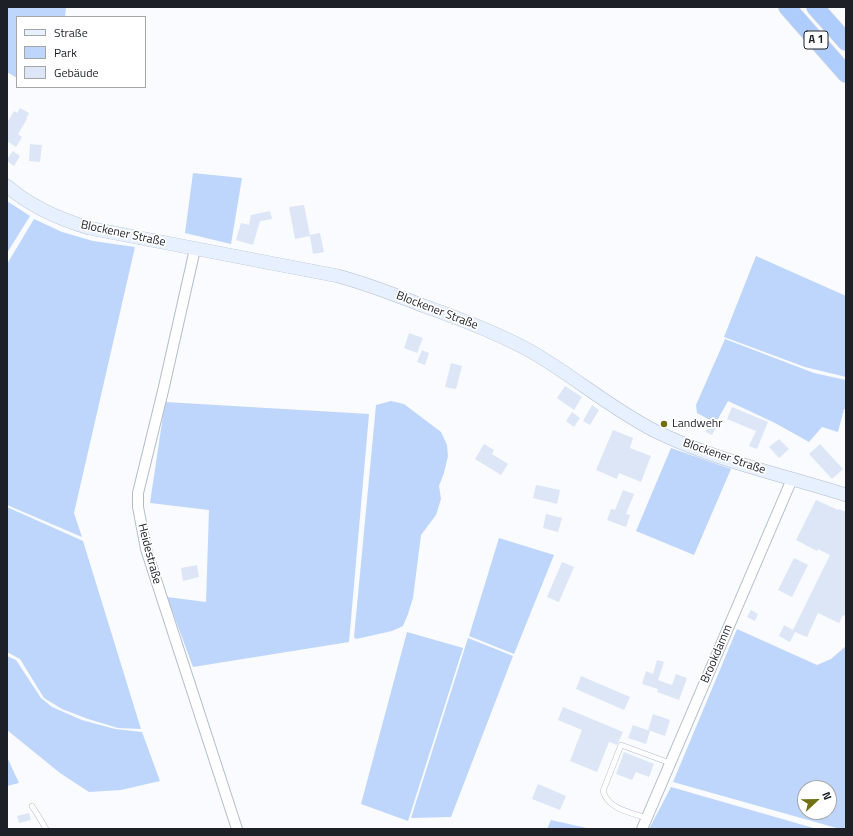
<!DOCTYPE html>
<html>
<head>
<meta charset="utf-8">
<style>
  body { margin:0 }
  #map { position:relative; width:853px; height:836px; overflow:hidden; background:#f9fbfe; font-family:"Titillium Web",sans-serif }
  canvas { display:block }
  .frame { position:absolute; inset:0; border:8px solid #1d2026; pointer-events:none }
  .legend { position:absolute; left:16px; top:16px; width:130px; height:72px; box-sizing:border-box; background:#fff; border:1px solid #a5a6a8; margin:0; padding:5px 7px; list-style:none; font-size:12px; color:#1d2026 }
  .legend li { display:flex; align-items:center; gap:8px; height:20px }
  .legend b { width:20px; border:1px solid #a5a6a8 }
  .north { position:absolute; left:797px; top:780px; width:40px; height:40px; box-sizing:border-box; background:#fff; border:1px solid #a5a6a8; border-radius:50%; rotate:68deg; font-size:11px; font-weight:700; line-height:16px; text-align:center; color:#1d2026 }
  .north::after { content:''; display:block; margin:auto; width:14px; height:18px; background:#707013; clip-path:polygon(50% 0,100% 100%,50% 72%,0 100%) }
</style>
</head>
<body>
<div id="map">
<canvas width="853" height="836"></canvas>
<div class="frame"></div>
<ul class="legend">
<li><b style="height:5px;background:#e7f0fe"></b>Straße</li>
<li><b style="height:11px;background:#bed6fc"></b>Park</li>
<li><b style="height:11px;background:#dde6f6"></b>Gebäude</li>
</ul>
<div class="north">N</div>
</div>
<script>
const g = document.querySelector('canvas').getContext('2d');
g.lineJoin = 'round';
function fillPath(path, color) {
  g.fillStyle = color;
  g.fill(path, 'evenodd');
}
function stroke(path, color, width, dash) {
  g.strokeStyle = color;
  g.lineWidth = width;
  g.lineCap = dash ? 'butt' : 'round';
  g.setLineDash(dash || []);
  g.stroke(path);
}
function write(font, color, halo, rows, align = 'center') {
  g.font = font + ' "Titillium Web",sans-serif';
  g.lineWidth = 3.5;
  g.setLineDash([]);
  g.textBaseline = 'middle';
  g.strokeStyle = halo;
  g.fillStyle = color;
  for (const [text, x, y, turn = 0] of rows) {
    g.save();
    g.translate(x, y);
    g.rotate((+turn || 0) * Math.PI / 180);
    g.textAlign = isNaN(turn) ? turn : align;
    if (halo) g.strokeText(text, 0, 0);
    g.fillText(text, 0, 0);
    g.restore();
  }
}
const green = new Path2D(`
  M7 7H66L65 17H17V78L7 72Z
  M193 173 242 178 231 244 185 233Z
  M7 201 30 216 7 253Z
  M34 219 62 232 93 241 135 247 74 513 82 537 7 505V264Z
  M756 256 846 296V377L805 367 724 337Z
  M725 339 814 373 846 380V409H844L838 432 822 427 809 442 775 423 728 401 718 419 710 420 697 413 696 405Z
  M391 401 404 404 441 432 447 445 448 456 444 473 439 486 441 499 436 515 421 535 413 598 408 614 403 626 392 631 356 639 354 637 376 405Z
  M165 402 369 414 349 642 193 667 167 597 206 602 209 510 150 503Z
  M671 448 731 469 694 555 636 531Z
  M7 507 83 541 141 729 118 728 88 719 62 709 44 698 20 659 7 652Z
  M499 538 554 555 514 654 469 636Z
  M737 629 817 665 831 659 846 646V829H840L673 782ZM805 788H829V812H805Z
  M407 632 463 648 408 821 361 804Z
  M468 638 513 656 451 817 411 818Z
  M7 656 16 660 41 698 52 707 82 720 115 729 142 732 160 781 121 790 89 792 60 773 7 730Z
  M7 757 19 783 7 786Z
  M671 787 817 829H649Z
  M551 820 591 829H547Z`);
const building = new Path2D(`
  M20 108 29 113 26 119H27L18 134 22 137 16 147 7 141V123L14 111 17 113Z
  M30 144 42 145 40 162 29 161Z
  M13 151 20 156 14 166 7 161V159Z
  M304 205 310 235 320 233 324 252 313 254 310 236 295 239 289 207Z
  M270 211 272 219 260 221 253 245 236 240 241 223 249 225 251 215Z
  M409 333 423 338 417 353 404 348Z
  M422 350 429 353 425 365 417 362Z
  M451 363 462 366 456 389 445 387Z
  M565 386 582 397 574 410 557 398Z
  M592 405 599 410 590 425 583 421Z
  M732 407 768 422 757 449 749 446 756 431 727 419Z
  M572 412 580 418 574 427 566 421Z
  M710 422 717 425 712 435 706 432Z
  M613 430 633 438 630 448 651 456 641 482 619 473 617 479 596 470Z
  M779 439 789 449 779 458 769 447Z
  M484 444 494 450 492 454 508 464 501 475 475 459Z
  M820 444 843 469 832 479 809 454Z
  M536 485 560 490 557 504 533 498Z
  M623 490 634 494 626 514 630 515 626 527 607 520 611 509 615 510Z
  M816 500 838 510 839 509 846 512V616L843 615 839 623 818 613 807 637 795 632 790 642 779 636 784 625 793 630 830 555 818 549 817 551 796 540Z
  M546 514 562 518 558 532 543 528Z
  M794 558 808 565 792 597 778 590Z
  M562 562 574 567 559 602 547 597Z
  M197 565 199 577 183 581 181 568Z
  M751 610 758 614 755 621 747 617Z
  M657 660 664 662 658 680 672 685 676 674 687 678 679 700 657 692 658 689 642 684 646 671 653 674Z
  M581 676 630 697 624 710 576 689Z
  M563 707 623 732 617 745 609 742 597 772 570 761 582 730 558 720Z
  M653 714 670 720 665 736 648 730Z
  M633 725 650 731 646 744 628 738Z
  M624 752 654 764 649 777 636 772 632 780 616 774Z
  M538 784 566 796 560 810 532 799Z
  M29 813 31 820 19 823 17 816Z`);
const lane = new Path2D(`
  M32 806 39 817 46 829
  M647 818C631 813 608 809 603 791L621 745 670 763`);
const street = new Path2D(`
  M195 249 163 391 138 493V507L146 549 237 829
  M642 829 792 479`);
const secondary = new Path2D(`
  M7 186C31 207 59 219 89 228L338 276C368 284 396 295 424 306 461 319 498 333 532 352 575 377 613 410 657 432 717 461 783 475 846 495`);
const highway = new Path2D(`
  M787 7 846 74
  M815 7 846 42`);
const markers = [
  [664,424,4,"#707013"]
];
const shields = [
  [816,40,24]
];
const shieldNames = [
  ["A 1",816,40]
];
const streetNames = [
  ["Blockener Straße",123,234,12],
  ["Blockener Straße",437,311,21],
  ["Blockener Straße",724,457,19],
  ["Heidestraße",149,554,75],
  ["Brookdamm",717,654,-67]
];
const poiNames = [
  ["Landwehr",672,424]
];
fillPath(green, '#bed6fc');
fillPath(building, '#dde6f6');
stroke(lane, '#b3bccb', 6);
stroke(street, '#b3bccb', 12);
stroke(secondary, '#b3bccb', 14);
stroke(highway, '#d6d7d8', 18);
stroke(lane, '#fff', 5);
stroke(street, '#fff', 10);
stroke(secondary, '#e7f0fe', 13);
stroke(highway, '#afcdfc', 17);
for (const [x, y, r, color] of markers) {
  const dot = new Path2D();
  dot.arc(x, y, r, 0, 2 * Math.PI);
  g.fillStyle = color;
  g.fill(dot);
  stroke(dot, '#fff', 1.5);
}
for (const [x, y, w] of shields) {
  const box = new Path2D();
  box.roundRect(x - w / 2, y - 9, w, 18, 3);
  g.fillStyle = '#fff';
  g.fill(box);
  stroke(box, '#1d2026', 1);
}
write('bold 11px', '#1d2026', null, shieldNames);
write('12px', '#1d2026', '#fff', streetNames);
write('12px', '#1d2026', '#fff', poiNames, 'left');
</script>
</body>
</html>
